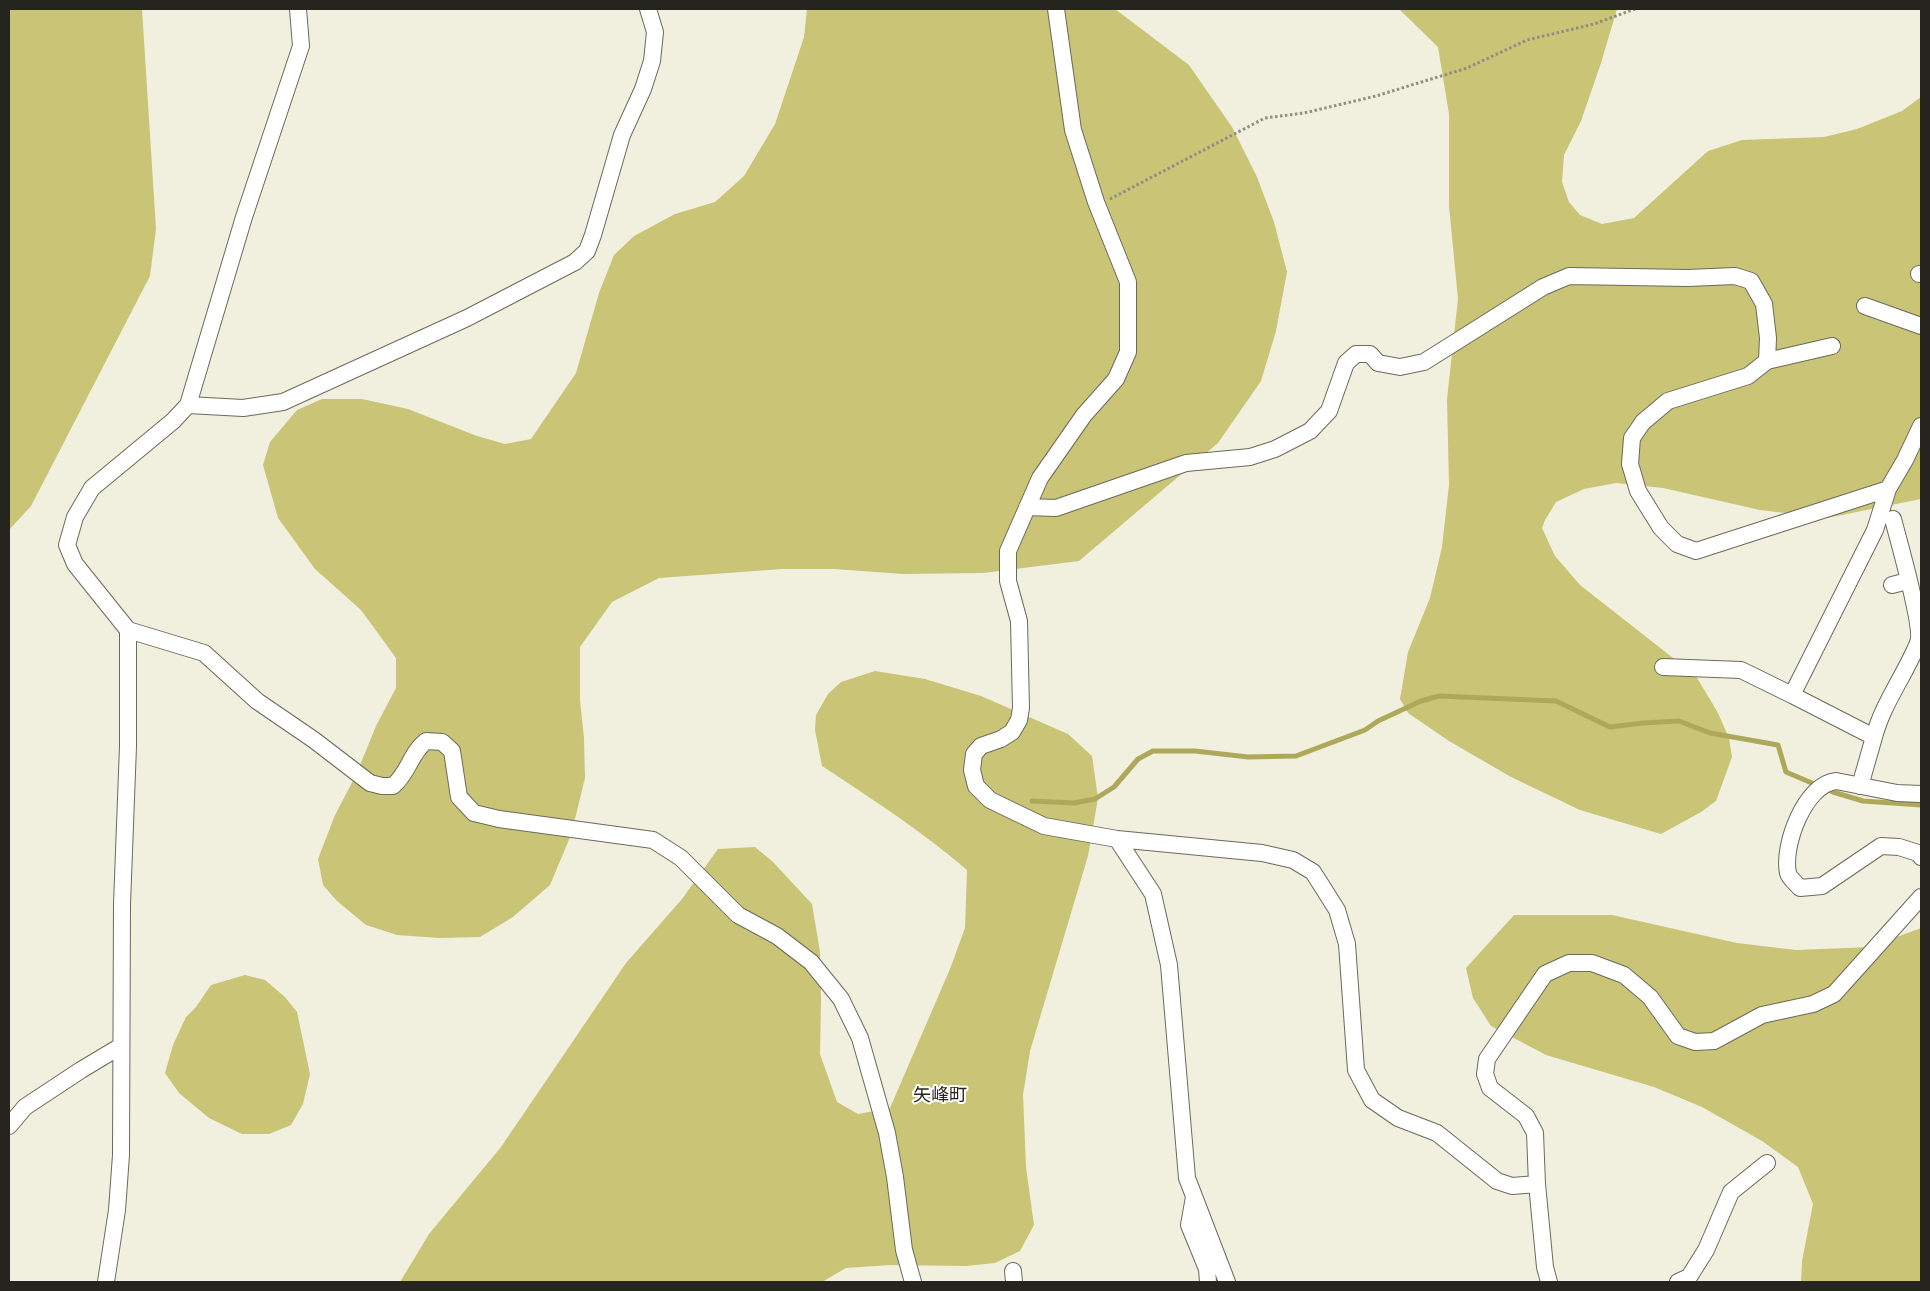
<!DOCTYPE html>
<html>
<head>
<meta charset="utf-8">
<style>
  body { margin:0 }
  #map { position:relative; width:1930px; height:1291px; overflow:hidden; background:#f1f0df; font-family:"Alegreya Sans",sans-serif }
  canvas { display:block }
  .frame { position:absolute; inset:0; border:10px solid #25241e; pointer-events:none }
</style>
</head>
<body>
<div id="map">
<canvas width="1930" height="1291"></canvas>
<div class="frame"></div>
</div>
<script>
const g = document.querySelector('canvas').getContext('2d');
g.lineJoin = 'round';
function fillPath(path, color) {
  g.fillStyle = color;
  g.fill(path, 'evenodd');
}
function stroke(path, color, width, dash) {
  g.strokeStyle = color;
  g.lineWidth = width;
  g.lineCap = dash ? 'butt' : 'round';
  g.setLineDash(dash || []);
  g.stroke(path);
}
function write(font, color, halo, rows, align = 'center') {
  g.font = font + ' "Alegreya Sans","Noto Sans JP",sans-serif';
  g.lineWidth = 4;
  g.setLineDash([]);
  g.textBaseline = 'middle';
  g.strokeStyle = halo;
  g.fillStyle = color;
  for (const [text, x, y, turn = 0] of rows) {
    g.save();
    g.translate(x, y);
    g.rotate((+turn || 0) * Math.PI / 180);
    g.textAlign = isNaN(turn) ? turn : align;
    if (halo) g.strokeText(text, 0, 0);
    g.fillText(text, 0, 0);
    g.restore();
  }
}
const forest = new Path2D(`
  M9 9H142L156 229 150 276 31 506 9 530Z
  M807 9H1115L1189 65 1232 127 1257 177 1274 222 1287 272 1276 331 1261 381 1218 443 1079 561 983 573 903 574 834 569H782L659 578 612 602 580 647V700L584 738 585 778 571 835 550 885 513 917 480 937 439 938 397 935 366 925 337 901 323 885 318 859 335 815 356 775 376 726 396 688V658L361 610 315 569 278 518 263 465 270 442 297 410 322 399H362L408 409 477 436 505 444 531 439 576 373 599 293 614 255 634 236 675 214 715 202 744 176 775 124 804 37Z
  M1399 9H1617L1601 63 1581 121 1564 155 1562 182 1569 202 1580 215 1602 224 1634 218 1708 151 1742 140 1824 137 1857 129 1902 111 1921 97V499L1827 518 1760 510 1663 488 1616 483 1584 489 1556 502 1545 520 1542 528 1555 556 1580 585 1696 676 1718 713 1729 738 1732 757 1716 801 1701 812 1661 834 1580 810 1511 777 1449 741 1408 713 1400 699 1408 652 1430 598 1442 547 1449 485 1447 399 1458 299 1449 206V114L1438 47Z
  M875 671 925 679 981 696 1068 734 1092 756 1098 798 1088 856 1030 1051 1023 1095 1026 1167 1034 1225 1020 1251 995 1263 966 1266 890 1265 846 1268 822 1282H400L429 1234 501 1147 626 963 682 899 718 849 755 847 773 862 812 904 820 952 821 999 820 1054 837 1102 858 1114 890 1108 950 969 965 928 967 870C922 831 872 799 822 766L815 730 816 715 828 694 841 682Z
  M1514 915H1612L1737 943 1796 950 1870 947 1921 928V1282H1801L1802 1261 1813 1204 1798 1167 1762 1141 1702 1107 1654 1087 1546 1055 1491 1026 1473 998 1466 968Z
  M245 975 265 980 285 997 297 1012 310 1074 303 1104 291 1125 269 1134H242L209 1118 179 1093 165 1073 173 1045 186 1017 196 1007 211 985Z`);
const stream = new Path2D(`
  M1032 801 1074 803 1095 799 1114 787 1138 759 1153 751H1195L1248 757 1296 756 1365 730 1378 721 1421 701 1439 696 1556 701 1610 727 1643 723 1679 721 1710 733 1778 745 1786 772 1833 792 1863 801 1921 805`);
const path = new Path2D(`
  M1110 199 1265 118 1304 113 1376 96 1467 68 1527 40 1594 24 1635 9`);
const street = new Path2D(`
  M298 9 301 46 244 217 188 405 173 421 92 488 75 517 67 545 75 564 128 630 204 653 257 701 314 740 370 783 382 786H393C410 771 409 755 426 741L442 742 452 751 459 797 474 813 499 819 653 840 681 858 738 915 777 936 811 962 841 999 860 1038 887 1133 895 1177 904 1250 913 1282
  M1056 9 1073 130 1096 202 1128 282V352L1116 379 1084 415 1040 478 1008 551V581L1019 621 1021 708 1019 720 1012 732 1001 739 981 746 974 754 972 770 976 786 990 800 1044 826 1117 839 1262 853 1293 860 1313 872 1337 910 1347 944 1356 1070 1372 1100 1398 1118 1437 1133 1497 1181 1512 1186 1537 1184
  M1919 274H1921
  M1865 306 1921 326
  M1767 361 1832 346
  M188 405 243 408 283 402 467 318 575 262 587 251 593 235 622 135 643 89 652 61 655 32 648 9
  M1027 507 1056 508 1186 463 1250 457 1275 449 1310 431 1329 411 1346 363 1356 354H1370L1378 363 1400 367 1424 362 1543 287 1569 276 1688 278 1735 276 1751 281 1764 304 1768 338 1767 361 1748 376 1668 401 1643 422 1632 438 1630 464 1638 491 1661 528 1677 544 1696 551 1888 489 1905 460 1921 426
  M1892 585 1908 581
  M1663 667 1741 670 1792 695 1875 530 1888 489
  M1792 695 1874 737 1860 786
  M1874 737C1883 703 1905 675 1918 643 1924 628 1898 539 1893 519
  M1921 794 1897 793 1836 781C1805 784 1782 846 1788 873 1789 878 1796 883 1800 888L1822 886 1881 846 1899 847 1918 853 1921 857
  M1117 839 1153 894 1169 965 1187 1178 1227 1282
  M9 1126 25 1107 81 1070 121 1046
  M1194 1197 1189 1225 1207 1269 1208 1282
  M1013 1271 1014 1282
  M106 1282 117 1210 121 1155 122 904 128 746V630
  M1549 1282 1545 1267 1537 1184 1535 1133 1526 1116 1490 1088 1485 1074 1487 1059 1545 974 1569 963H1592L1624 975 1650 997 1678 1036 1695 1042 1714 1041 1762 1015 1813 1004 1834 994 1921 897
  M1678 1282 1689 1277 1706 1250 1731 1192 1767 1163`);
const quarterNames = [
  ["矢峰町",940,1096]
];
fillPath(forest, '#c9c476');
stroke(stream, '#aea85b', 5);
stroke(street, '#6b6a5b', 18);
stroke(path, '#8f8e82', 3, [2.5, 2.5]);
stroke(street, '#fff', 16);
write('18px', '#25241e', '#fff', quarterNames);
</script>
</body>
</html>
